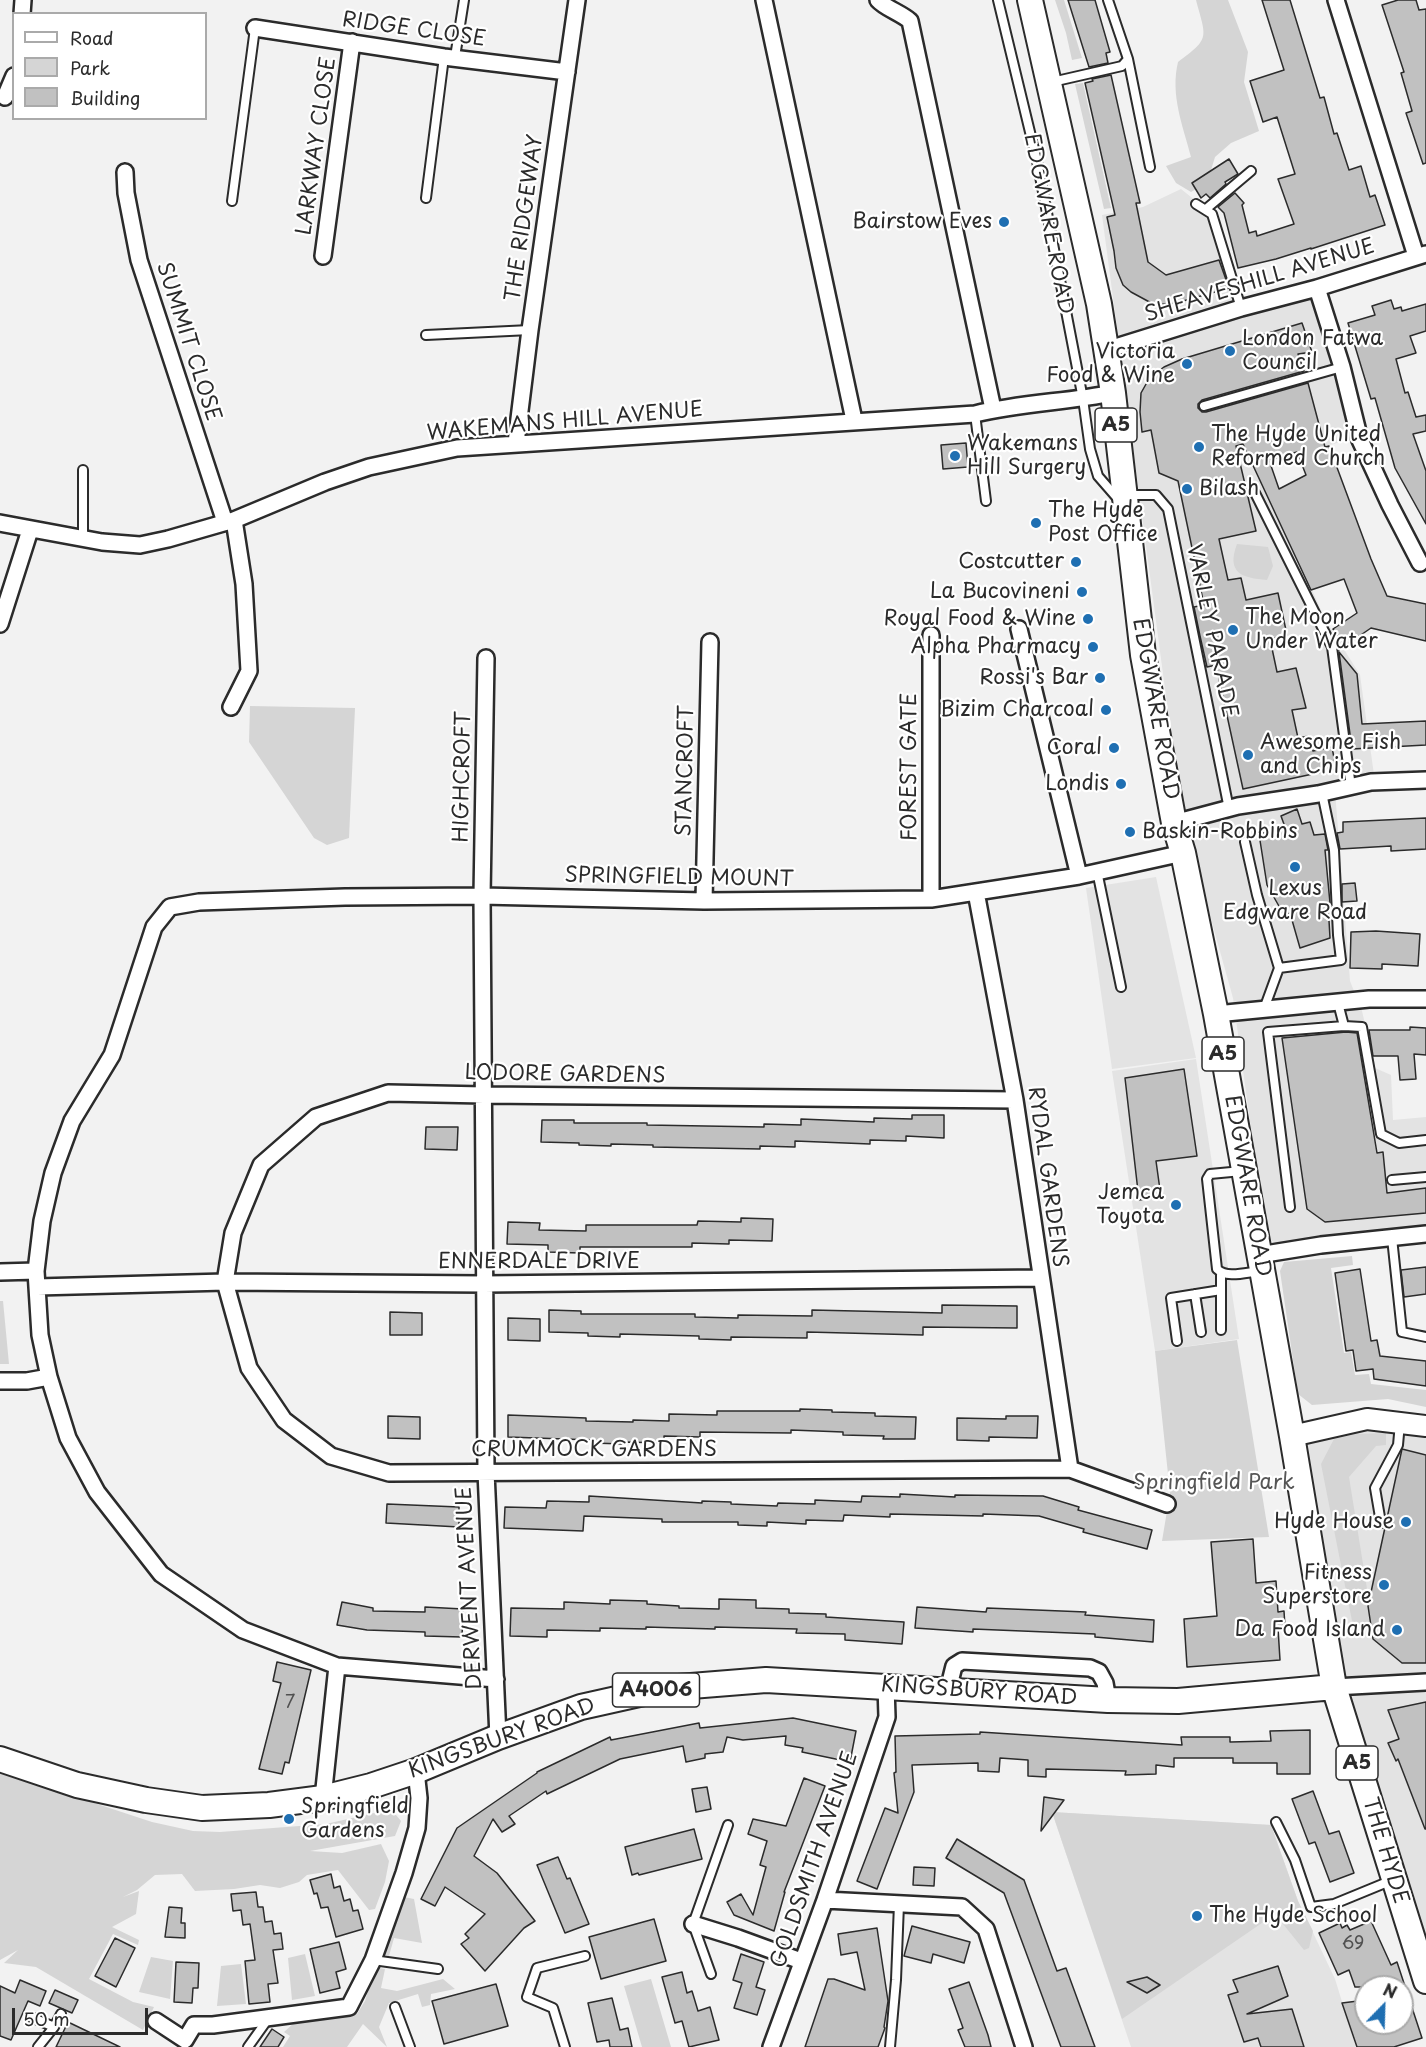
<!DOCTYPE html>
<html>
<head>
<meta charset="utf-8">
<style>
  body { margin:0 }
  #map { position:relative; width:1426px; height:2047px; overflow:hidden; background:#f2f2f2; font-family:"Playpen Sans",sans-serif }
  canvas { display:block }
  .legend { position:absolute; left:12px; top:12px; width:195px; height:108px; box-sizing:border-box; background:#fff; border:2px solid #aaa; margin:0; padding:8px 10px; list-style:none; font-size:18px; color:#2b2b2b }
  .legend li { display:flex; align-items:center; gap:12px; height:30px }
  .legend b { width:30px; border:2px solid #aaa }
  .north { position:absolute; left:1354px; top:1975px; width:60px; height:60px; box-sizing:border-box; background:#fff; border:2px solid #aaa; border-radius:50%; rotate:23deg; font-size:16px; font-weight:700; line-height:24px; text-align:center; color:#2b2b2b }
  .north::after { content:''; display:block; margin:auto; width:21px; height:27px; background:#1f6fb2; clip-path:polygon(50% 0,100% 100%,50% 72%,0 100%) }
  .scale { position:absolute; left:12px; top:2008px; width:136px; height:27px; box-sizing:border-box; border:3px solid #2b2b2b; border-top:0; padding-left:8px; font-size:18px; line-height:21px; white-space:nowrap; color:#2b2b2b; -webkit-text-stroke:4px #fff; paint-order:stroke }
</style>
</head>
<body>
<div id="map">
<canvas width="1426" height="2047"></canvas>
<ul class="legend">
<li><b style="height:8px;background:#fff"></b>Road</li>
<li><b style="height:16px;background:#d5d5d5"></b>Park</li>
<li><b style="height:16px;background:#c1c1c1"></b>Building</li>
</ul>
<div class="north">N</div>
<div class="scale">50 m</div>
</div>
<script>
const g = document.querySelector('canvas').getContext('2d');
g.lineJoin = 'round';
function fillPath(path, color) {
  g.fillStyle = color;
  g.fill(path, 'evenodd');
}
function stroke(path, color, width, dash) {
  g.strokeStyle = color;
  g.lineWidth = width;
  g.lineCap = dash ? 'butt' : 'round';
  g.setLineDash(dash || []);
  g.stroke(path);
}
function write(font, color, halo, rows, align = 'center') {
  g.font = font + ' "Playpen Sans",sans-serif';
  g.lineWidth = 4.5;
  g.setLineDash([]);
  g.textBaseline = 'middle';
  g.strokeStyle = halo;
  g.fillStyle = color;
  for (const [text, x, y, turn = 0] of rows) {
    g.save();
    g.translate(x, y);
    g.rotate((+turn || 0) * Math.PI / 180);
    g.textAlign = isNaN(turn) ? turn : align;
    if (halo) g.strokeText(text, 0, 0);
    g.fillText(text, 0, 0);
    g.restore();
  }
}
const built = new Path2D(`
  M1181 189 1211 213 1241 307 1317 287 1359 437 1256 465 1325 619 1360 675 1375 782 1335 791 1350 981 1362 1011 1375 1068 1391 1075 1393 1120 1426 1117V1225L1277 1244 1266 1237 1233 998 1192 851 1177 779 1102 215 1143 207Z
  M1156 877 1196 1058 1112 1069 1086 888Z
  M1196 1059 1239 1339 1155 1351 1112 1071Z
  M1366 1420 1426 1426V1948L1335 1704 1292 1436Z
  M1052 1812 1271 1825 1298 1901 1335 1979 1356 2047H1131Z`);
const green = new Path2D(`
  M1055 0H1064L1082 58 1072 60 1066 33Z
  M1196 0H1228L1248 52 1244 82 1259 131 1231 143 1215 157 1207 183 1191 192 1176 183 1166 166 1191 157C1183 126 1170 95 1178 62 1211 38 1206 38 1196 0Z
  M1083 83 1111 208 1104 209 1075 84Z
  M1237 544 1268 547 1273 566 1267 580C1242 578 1226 573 1237 544Z
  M250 706 355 708 349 838 327 845 314 838 249 742Z
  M1352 1256 1353 1265 1331 1268 1344 1353 1351 1352 1355 1375 1369 1374 1371 1384 1426 1390V1407L1388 1399 1312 1405 1298 1394 1280 1271 1284 1262Z
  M0 1301H3L9 1364H0Z
  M1237 1340 1269 1537 1162 1541 1170 1493 1155 1351Z
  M1386 1433V1445L1376 1446 1349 1477 1373 1626 1354 1631 1321 1464 1334 1439 1356 1434Z
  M0 1772 152 1822 193 1831 220 1832 326 1824 391 1809 401 1821 395 1836 310 1851 342 1853 381 1844 389 1861 385 1882 375 1909 369 1910 338 1870 307 1875 299 1882 280 1888 260 1885 234 1889 195 1891 182 1874 155 1875 137 1890 123 1897 139 1891 136 1914 112 1927 139 1940 138 1945 113 1934 89 1979 133 2002 154 2007 143 2030 36 1967 4 1963 18 1950 0 1960Z
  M1052 1812 1271 1825 1298 1901 1313 1931 1309 1948 1304 1950 1275 1914 1122 2019Z
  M404 1897 414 1899 422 1943 394 1938 389 1956 381 1954Z
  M305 1954 315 1996 292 2000 288 1958Z
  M151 1957 173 1961 170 1999 139 1992Z
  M241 1964 246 2004 217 2006 221 1966Z
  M375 1967 385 1969 381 1988 397 1991 443 1979 455 1989 431 1994 430 2005 422 2007 418 1994 389 2003 379 2027 387 2047 363 2024 347 2047H283L290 2036 284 2032 295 2022 357 2014 365 2001Z
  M651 1979 671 2047H642L624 1986Z`);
const building = new Path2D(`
  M1068 0H1095L1110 52 1106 53 1108 63 1089 67Z
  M1262 0H1290L1320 98 1324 97 1334 134 1337 133 1349 170 1361 166 1370 197 1375 195 1385 225 1311 249V248L1276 259 1238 268 1224 213 1218 207 1235 193 1244 203 1242 205 1249 233 1256 231 1257 236 1294 224 1278 179 1295 174 1277 117 1263 122 1250 81 1284 70Z
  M1398 0H1416L1419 10 1426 9V163L1423 164 1406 113 1412 111 1401 73 1404 72 1382 5Z
  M1111 75 1140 203H1136L1148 262 1166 275 1219 260 1229 288 1176 303 1155 305 1131 292 1123 285 1116 268 1114 251 1107 217 1115 215 1085 83 1093 81 1092 79Z
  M1229 159 1238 174 1225 182 1226 184 1210 198 1206 194 1201 198 1192 183Z
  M1391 300 1394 309 1401 307 1402 311 1426 304V331L1410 336 1416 353 1396 359 1405 393 1408 392 1416 417 1426 415V431L1413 434 1426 471V524L1395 468 1375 398 1371 399 1348 323 1375 315 1372 306Z
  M1302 323 1312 352 1298 354 1304 371 1202 400 1198 404V408L1202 412H1206L1308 383 1325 447 1329 446 1371 559 1387 596 1426 604V641L1371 628 1339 650 1338 636 1333 629 1357 613 1344 579 1311 590 1243 444 1236 446 1256 531 1219 539 1228 580 1241 578 1246 600 1278 593 1287 635 1270 639 1277 672 1296 668 1306 708 1292 710 1298 738 1309 736 1313 751 1332 747 1336 769 1243 789 1216 665 1207 667 1200 636 1194 607 1204 605 1178 481 1159 473 1151 430 1142 432 1140 412 1141 393 1150 377 1164 367 1182 359ZM1297 452 1306 475 1279 489 1269 460Z
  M966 443 968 467 943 469 941 445Z
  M1339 652 1357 674 1362 724 1426 721V745L1352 749Z
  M1297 809 1302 824 1310 822 1314 835 1325 834 1328 850H1325L1330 903H1328L1330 938 1300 948 1290 913 1284 915 1267 885 1259 834 1285 827 1281 816Z
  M1426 818V849L1391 851V846L1340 849 1337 833 1343 832V822Z
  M1355 883 1357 901 1342 902V884Z
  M1376 931 1420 934 1418 966 1382 964V969L1350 968 1351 932Z
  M1410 1027 1426 1028V1055L1414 1054 1416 1079 1400 1080 1398 1056H1373L1369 1030H1410Z
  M1346 1032 1357 1033 1377 1153 1383 1152 1387 1193 1426 1188V1213L1325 1222 1307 1209 1282 1038Z
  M1184 1069 1197 1156 1156 1161 1161 1197 1139 1200 1125 1078Z
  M912 1115H944V1138L906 1136V1141L870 1140V1144L795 1141V1147L760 1146V1149L653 1147V1145L611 1144V1146L579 1145V1143L541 1142 542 1120H574V1123H647V1125L764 1127V1124L801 1125V1119L874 1122V1118L912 1119Z
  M426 1127H458L457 1150 425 1149Z
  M741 1218 773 1219 772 1241 729 1240V1244L692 1243V1247H580V1253L548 1252V1245L507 1244 508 1222 540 1223 539 1230 586 1231V1225H697L698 1221 741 1222Z
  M1426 1267V1294L1404 1297 1401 1270Z
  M1360 1269 1371 1341 1377 1340 1380 1356 1426 1361V1386L1374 1379 1373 1369 1356 1371 1353 1350 1346 1351 1335 1273Z
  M942 1305 1017 1306V1328L923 1327V1335L807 1332V1338L731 1337V1340L699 1339V1336L620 1334V1337L588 1336V1333L549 1332V1310L581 1311V1314H695V1317L738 1318V1315L812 1316V1310L942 1313Z
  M390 1312 422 1313V1335H390Z
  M508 1318 540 1319V1341L508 1340Z
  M800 1409 832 1410V1412L875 1413V1416L916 1417 915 1439H883L884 1436 843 1435V1432L791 1430V1433L700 1432V1437L664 1436V1443L624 1442V1444L592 1443V1440L508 1437V1415L586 1418V1421L633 1422V1420L669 1421V1414L717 1415V1411H800Z
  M388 1416 420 1417V1439L388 1438Z
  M1006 1416H1038L1037 1438 989 1437V1441L957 1440V1418L1006 1419Z
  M1402 1449 1426 1455V1663H1402L1373 1639 1368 1606Z
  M900 1494 955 1497V1495L1043 1496 1079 1507 1078 1510 1152 1530 1147 1549 1083 1532 1084 1529 1039 1516 983 1514V1516L890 1514V1517L844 1515 843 1521 806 1520V1524L767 1522V1526L738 1525V1522H662V1519L584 1516 583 1531 504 1528 505 1507 546 1508 547 1501 589 1502V1496L702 1503V1501L731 1502V1504L777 1506 778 1503 815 1504V1500L861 1502 862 1496 900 1497Z
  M387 1504 459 1507V1527L386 1523Z
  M1253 1539 1256 1583 1276 1581 1278 1612 1284 1611 1285 1627 1278 1628 1280 1660 1187 1667 1184 1619 1217 1616 1211 1542Z
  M719 1599 756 1600V1608L789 1609V1613L826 1614V1617L904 1622 902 1644 845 1640V1634L796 1633 797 1629 715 1627V1629L646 1627V1629L600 1628V1631L547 1630V1637L510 1636 511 1608 564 1609V1602L610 1604V1600L647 1601V1604L679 1606V1608L719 1609Z
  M342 1602 373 1608V1611L425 1612V1607L463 1609 462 1637 425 1636V1632L367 1630 337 1625Z
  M917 1607 986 1612 987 1608 1086 1612 1085 1615 1154 1620 1153 1642 1095 1637V1634L973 1629V1632L915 1628Z
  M277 1662 311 1670 289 1763 285 1762 282 1774 259 1769 281 1683 273 1681Z
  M1426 1702V1829H1425L1398 1759 1396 1761 1388 1743 1399 1739 1388 1710Z
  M793 1718 856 1731 850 1762 802 1752 803 1748 785 1745 786 1736 743 1740 727 1737 723 1752 705 1754V1758L686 1762 683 1746 620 1759 547 1794 546 1791 509 1816 515 1824 502 1832 493 1819 474 1856 497 1873 535 1921 524 1928 485 1971 461 1944 469 1938 465 1934 485 1914 445 1887 435 1906 421 1899 457 1828 537 1773V1772L610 1737 611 1740 699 1723 700 1728Z
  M1310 1730V1774H1277V1763H1233V1758H1174V1767L1156 1765V1774L1125 1775 1126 1771 1046 1769V1777L1028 1776V1760L1000 1758 999 1772 978 1771V1763L912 1765 914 1792 877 1889 857 1881 885 1808 898 1813 894 1773 896 1772 895 1736 980 1734V1732L1182 1745 1181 1737H1230V1742L1271 1741 1270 1731Z
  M804 1778 825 1786 784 1892H785L774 1931 734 1915 727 1902 741 1894 753 1915 766 1867 760 1865 767 1841 748 1834 753 1819 786 1826Z
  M707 1787 711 1809 696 1812 692 1789Z
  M1313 1791 1329 1834 1339 1831 1354 1873 1330 1882 1315 1842 1309 1844 1292 1799Z
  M1044 1797 1064 1800 1041 1831Z
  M694 1829 702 1859 639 1875 638 1873 632 1875 625 1847Z
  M957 1839 1024 1880 1057 1971 1066 1968 1095 2047H1061L1004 1893 946 1858Z
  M558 1857 567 1879 570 1878 589 1924 565 1933 537 1865Z
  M914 1867 935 1868 934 1886 913 1885Z
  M331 1874 334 1888 340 1886 344 1901 350 1899 353 1911 358 1910 363 1929 336 1937 328 1907 321 1908 317 1893 314 1894 310 1880Z
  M256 1892 258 1907H263L265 1922 272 1921 274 1934 281 1933 283 1949 273 1950 278 1983 268 1984 270 2002 249 2004 245 1961 255 1960 250 1924 243 1925 241 1910 233 1911 231 1894Z
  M169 1907 182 1908 181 1923H185V1938L165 1937Z
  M654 1919 666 1961 601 1979 589 1937Z
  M1371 1921 1391 1965 1397 1962 1422 2038 1394 2047H1357L1342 2003 1366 2000V2023H1402V1987H1355L1349 1970 1338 1975 1319 1933 1340 1923 1342 1928 1347 1925 1350 1930Z
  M912 1926 970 1942 964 1963 933 1954 931 1963 904 1956Z
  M877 1928 888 2001 884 2027 885 2028 878 2047H805L828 1979H834L865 1990 857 1952 841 1955 838 1934Z
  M115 1938 135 1948 116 1987 95 1976Z
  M339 1942 346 1969 336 1972 340 1988 320 1993 310 1949Z
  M741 1954 764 1962 756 1987 765 1990 757 2015 734 2008 742 1983 733 1980Z
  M176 1962 199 1963 198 1988H193L192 2003 174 2002Z
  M1278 1966 1288 1996 1247 2014 1292 2009 1304 2047H1261L1258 2038 1244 2042 1228 1995 1238 1992 1233 1980Z
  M682 1972 687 1993 692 1991 698 2011 710 2007 719 2040 689 2047 682 2021 675 2023 662 1977Z
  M1147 1977 1160 1985 1147 1993 1127 1982Z
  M20 1980 46 1991 40 2006 28 2001 11 2040 0 2036V1986L15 1993Z
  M969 1982 988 2035 991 2047H965L958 2030 963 2028 949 1989Z
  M496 1984 508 2026 444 2044 432 2001Z
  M55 1990 78 2000 72 2013 49 2003Z
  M612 1998 620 2030 628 2028 632 2047H610L609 2040 597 2042 588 2003Z
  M68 2022 120 2047H56Z
  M272 2029 284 2037 278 2047H260Z`);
const service = new Path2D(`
  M998 0 1037 161 1083 399 1090 449 1098 476 1118 499
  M455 57 464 0
  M1128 59 1150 167
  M1052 82 1122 66 1128 59 1108 0
  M426 198 444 57
  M232 201 255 28
  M1196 204 1212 214 1241 308
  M1206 209 1251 171
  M426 335 530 330
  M1204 406 1342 367
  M975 414 986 501
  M83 470V539
  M1255 493 1332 647 1351 787
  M1128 495H1156L1168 509 1229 809
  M1245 842 1257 895 1279 968 1264 1009
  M1097 871 1121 987
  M1279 968 1341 960 1338 935 1334 850 1322 793
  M1344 1026 1362 1027 1381 1134 1399 1143 1426 1140
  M1242 1171 1210 1174 1207 1179 1217 1269C1227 1279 1247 1272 1261 1271
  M1392 1180 1426 1177
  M1290 1207 1268 1032 1344 1026 1338 1003
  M1392 1238 1402 1332 1426 1337
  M1221 1273V1330
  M1195 1294 1201 1332
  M1177 1341 1171 1298 1221 1290
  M1381 1523 1375 1488 1398 1445 1400 1423
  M1276 1822 1295 1860 1311 1907 1334 1904 1390 1881
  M373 1960 438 1969
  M711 1974 693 1924 728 1825
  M395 2007 410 2047
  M31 2017 54 2027
  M38 2047 54 2027 61 2014
  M248 2047 268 2019
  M565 2047 553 2008 527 1997 537 1968 585 1956
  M890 2047 896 1980 899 1904`);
const minor = new Path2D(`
  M764 0 854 420
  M878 0C885 8 901 13 910 21L993 409
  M1336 0 1416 256
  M22 14 23 0
  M255 28 444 57 567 72
  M5 97 14 76
  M125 172 126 193 139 260 225 522
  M323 256 352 42
  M1317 288 1342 367 1360 440 1390 505 1420 563
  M1106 350 1241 308 1317 288 1426 254
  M516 443 530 330 577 0
  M0 523 102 542 140 545 168 539 234 520 325 482 369 467 457 448 975 414C1020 403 1067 402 1113 393
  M0 624 30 530
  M1019 629 1079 876
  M486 658 482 896 486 1472 498 1737
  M231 707 249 671 244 584 234 520
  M1174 823 1238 806 1318 794 1371 782 1426 780
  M976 892 1015 1100 1070 1469
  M931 899V635
  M704 901 710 642
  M1216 1014 1369 999H1426
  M1015 1100 484 1095 388 1093 316 1117 261 1165 233 1233 225 1282 249 1368 284 1420 331 1456 389 1473 1070 1469 1167 1504
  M1259 1255 1321 1245 1426 1234
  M0 1272 36 1271
  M37 1287 225 1282 484 1284 1041 1278
  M0 1381H27L49 1377
  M496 1679 337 1666 243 1630 161 1574 97 1492 68 1438 49 1377 40 1335 36 1271 42 1221 53 1173 72 1121 112 1055 154 927 170 907 199 902 345 897 482 896 704 901 931 899 1079 876 1183 853
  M1334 1687 1426 1682
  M948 1690 954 1666 962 1661 1090 1668 1099 1672 1105 1683 1108 1700
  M323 1798 337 1666
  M825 1900 962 1907 986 1929 1024 2047
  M693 1924 738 1938 801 1961
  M156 2021 185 2040 194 2025H213L349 2007 373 1960 404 1873 417 1828 419 1798 416 1771
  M771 2047 825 1900 887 1717 886 1686`);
const tertiary = new Path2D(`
  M1292 1436 1367 1419 1426 1426`);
const primary = new Path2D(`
  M1030 0 1099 304 1113 393 1143 655 1174 823 1183 853 1216 1014 1292 1436 1334 1687 1426 1981
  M0 1759 77 1785 146 1800 202 1808 269 1805 323 1798 371 1786 416 1771 498 1737 581 1707 666 1688 766 1680 1108 1700 1178 1701 1334 1687`);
const markers = [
  [1004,222,6,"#1f6fb2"],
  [1230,351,6,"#1f6fb2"],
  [1187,364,6,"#1f6fb2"],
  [1199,447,6,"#1f6fb2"],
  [955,456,6,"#1f6fb2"],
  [1187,489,6,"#1f6fb2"],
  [1036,523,6,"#1f6fb2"],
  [1076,562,6,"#1f6fb2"],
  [1082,592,6,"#1f6fb2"],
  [1088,619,6,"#1f6fb2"],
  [1233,630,6,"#1f6fb2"],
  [1093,647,6,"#1f6fb2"],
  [1100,678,6,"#1f6fb2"],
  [1106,710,6,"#1f6fb2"],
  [1114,748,6,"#1f6fb2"],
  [1248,755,6,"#1f6fb2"],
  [1121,784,6,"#1f6fb2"],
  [1130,832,6,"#1f6fb2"],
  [1295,867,6,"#1f6fb2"],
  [1176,1205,6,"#1f6fb2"],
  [1406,1522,6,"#1f6fb2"],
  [1384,1585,6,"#1f6fb2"],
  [1397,1630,6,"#1f6fb2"],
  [289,1819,6,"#1f6fb2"],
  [1197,1916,6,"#1f6fb2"]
];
const numberNames = [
  ["7",290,1703],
  ["69",1353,1944]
];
const shields = [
  [1116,425,42],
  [1223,1054,42],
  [656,1690,87],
  [1357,1763,42]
];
const shieldNames = [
  ["A5",1116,425],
  ["A5",1223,1054],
  ["A4006",656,1690],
  ["A5",1357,1763]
];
const streetNames = [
  ["RIDGE CLOSE",414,30,8],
  ["LARKWAY CLOSE",317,146,-82],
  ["THE RIDGEWAY",525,218,-82],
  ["EDGWARE ROAD",1048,224,79],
  ["SHEAVESHILL AVENUE",1260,281,-17],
  ["SUMMIT CLOSE",188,342,72],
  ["WAKEMANS HILL AVENUE",565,422,-5],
  ["VARLEY PARADE",1211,631,78],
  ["EDGWARE ROAD",1155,709,80],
  ["FOREST GATE",910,767,-90],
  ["STANCROFT",686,771,-89],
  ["HIGHCROFT",463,777,-89],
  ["SPRINGFIELD MOUNT",679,878,1],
  ["LODORE GARDENS",565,1075,1],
  ["RYDAL GARDENS",1047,1177,82],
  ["EDGWARE ROAD",1247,1186,80],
  ["ENNERDALE DRIVE",539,1262],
  ["CRUMMOCK GARDENS",594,1450],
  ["DERWENT AVENUE",470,1588,-93],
  ["KINGSBURY ROAD",979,1692,4],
  ["KINGSBURY ROAD",502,1739,-20],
  ["THE HYDE",1385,1851,73],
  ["GOLDSMITH AVENUE",815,1860,-71]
];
const poiNames = [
  ["Bairstow Eves",992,222],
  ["London Fatwa",1242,339,"left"],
  ["Council",1242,363,"left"],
  ["Victoria",1175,352],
  ["Food & Wine",1175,376],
  ["The Hyde United",1211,435,"left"],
  ["Reformed Church",1211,459,"left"],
  ["Wakemans",967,444,"left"],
  ["Hill Surgery",967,468,"left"],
  ["Bilash",1199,489,"left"],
  ["The Hyde",1048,511,"left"],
  ["Post Office",1048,535,"left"],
  ["Costcutter",1064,562],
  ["La Bucovineni",1070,592],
  ["The Moon",1245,618,"left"],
  ["Under Water",1245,642,"left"],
  ["Royal Food & Wine",1076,619],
  ["Alpha Pharmacy",1081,647],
  ["Rossi's Bar",1088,678],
  ["Bizim Charcoal",1094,710],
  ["Awesome Fish",1260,743,"left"],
  ["and Chips",1260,767,"left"],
  ["Coral",1102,748],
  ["Londis",1109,784],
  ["Baskin-Robbins",1142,832,"left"],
  ["Lexus",1295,889,"center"],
  ["Edgware Road",1295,913,"center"],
  ["Jemca",1164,1193],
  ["Toyota",1164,1217],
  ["Hyde House",1394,1522],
  ["Fitness",1372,1573],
  ["Superstore",1372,1597],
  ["Da Food Island",1385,1630],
  ["Springfield",301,1807,"left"],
  ["Gardens",301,1831,"left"],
  ["The Hyde School",1209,1916,"left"]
];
const parkNames = [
  ["Springfield Park",1214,1483]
];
fillPath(built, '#e3e3e3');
fillPath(green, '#d5d5d5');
fillPath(building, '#c1c1c1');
stroke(building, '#2b2b2b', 1.5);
stroke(service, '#2b2b2b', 12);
stroke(minor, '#2b2b2b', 20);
stroke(tertiary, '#2b2b2b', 24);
stroke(primary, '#2b2b2b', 28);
stroke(service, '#fff', 8);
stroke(minor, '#fff', 15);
stroke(tertiary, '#fff', 20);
stroke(primary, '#fff', 24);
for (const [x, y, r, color] of markers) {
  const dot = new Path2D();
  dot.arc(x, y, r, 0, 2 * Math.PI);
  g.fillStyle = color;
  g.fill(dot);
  stroke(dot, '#fff', 2);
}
write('18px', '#505050', null, numberNames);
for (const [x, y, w] of shields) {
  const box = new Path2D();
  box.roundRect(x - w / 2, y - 17, w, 34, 4.5);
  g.fillStyle = '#fff';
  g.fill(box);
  stroke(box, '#2b2b2b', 1.5);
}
write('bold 20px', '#2b2b2b', null, shieldNames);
write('21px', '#2b2b2b', '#fff', streetNames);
write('21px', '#2b2b2b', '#fff', poiNames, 'right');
write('21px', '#565656', '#fff', parkNames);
</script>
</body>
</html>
